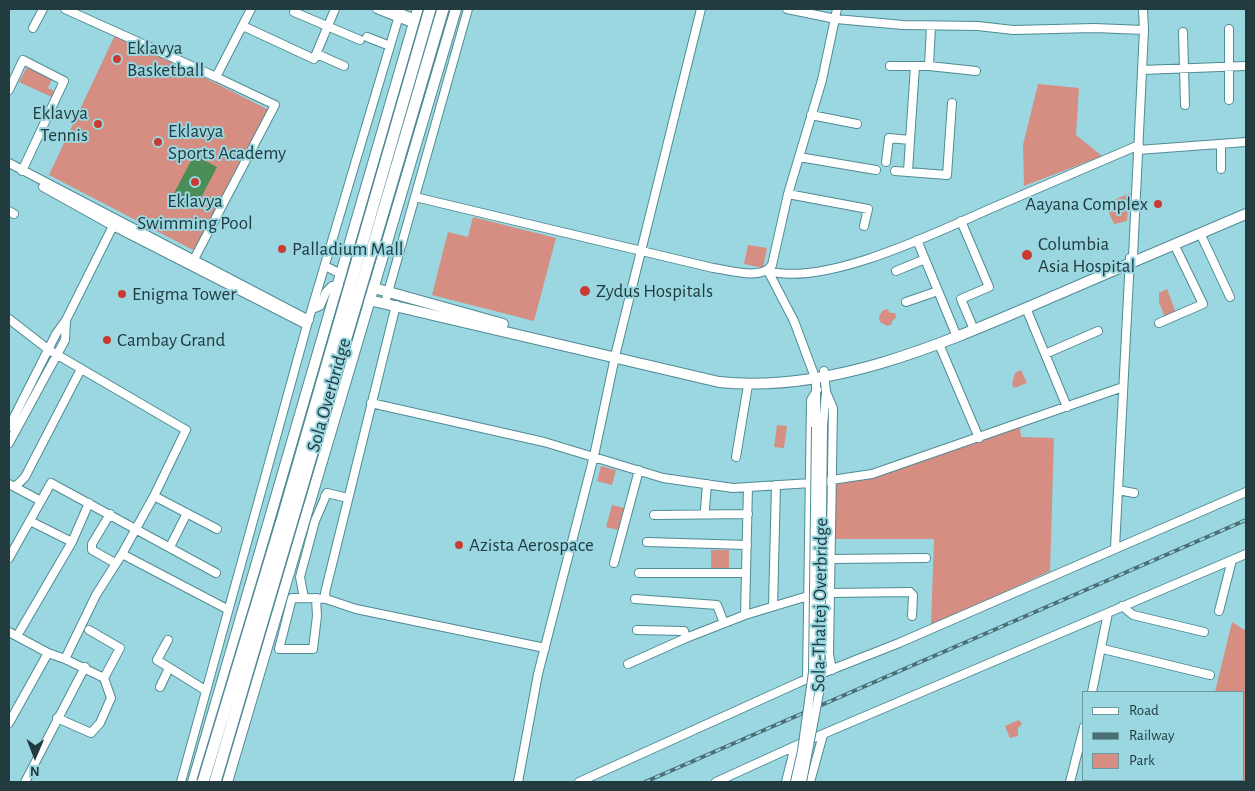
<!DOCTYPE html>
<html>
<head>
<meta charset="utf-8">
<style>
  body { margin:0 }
  #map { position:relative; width:1255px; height:791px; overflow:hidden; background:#9ad7e1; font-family:"Alegreya Sans",sans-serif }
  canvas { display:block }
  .frame { position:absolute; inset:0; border:10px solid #223b3f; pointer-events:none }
  .legend { position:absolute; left:1082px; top:691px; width:162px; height:90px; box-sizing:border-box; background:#9ad7e1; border:1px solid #6a99a0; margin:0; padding:6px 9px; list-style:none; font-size:15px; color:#223b3f }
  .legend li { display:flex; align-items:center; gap:10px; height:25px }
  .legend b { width:25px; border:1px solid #6a99a0 }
  .north { position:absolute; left:10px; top:731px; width:50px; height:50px; -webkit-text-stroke:4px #9ad7e1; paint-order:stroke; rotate:181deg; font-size:14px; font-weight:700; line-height:20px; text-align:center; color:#223b3f }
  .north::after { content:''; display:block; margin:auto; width:18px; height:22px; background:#223b3f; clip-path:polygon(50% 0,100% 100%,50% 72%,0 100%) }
</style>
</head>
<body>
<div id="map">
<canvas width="1255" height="791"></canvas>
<div class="frame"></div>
<ul class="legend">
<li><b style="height:6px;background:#fff"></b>Road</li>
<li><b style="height:6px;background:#4a6f75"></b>Railway</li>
<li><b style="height:14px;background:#d68d82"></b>Park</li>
</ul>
<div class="north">N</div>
</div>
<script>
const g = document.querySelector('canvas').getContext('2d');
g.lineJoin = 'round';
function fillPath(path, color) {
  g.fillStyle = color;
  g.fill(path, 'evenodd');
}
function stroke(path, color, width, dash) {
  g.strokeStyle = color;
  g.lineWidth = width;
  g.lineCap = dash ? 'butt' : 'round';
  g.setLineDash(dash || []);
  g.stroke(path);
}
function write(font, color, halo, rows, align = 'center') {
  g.font = font + ' "Alegreya Sans",sans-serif';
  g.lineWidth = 4;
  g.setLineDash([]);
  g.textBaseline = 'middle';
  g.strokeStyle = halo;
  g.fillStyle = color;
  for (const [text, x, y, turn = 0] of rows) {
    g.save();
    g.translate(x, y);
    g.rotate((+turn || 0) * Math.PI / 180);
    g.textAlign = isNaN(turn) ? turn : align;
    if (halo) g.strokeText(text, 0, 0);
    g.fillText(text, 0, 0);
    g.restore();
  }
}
const green = new Path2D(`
  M116 33 269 110 197 252 49 175Z
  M28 65 53 77 48 88 56 92 54 98 19 82Z
  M1038 84 1079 88 1076 135 1102 156 1024 186 1023 145Z
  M1130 193 1126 205 1128 209 1127 221 1114 224 1105 204Z
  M473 217 556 238 534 321 432 295 448 232 468 237Z
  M748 245 767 248 763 268 744 264Z
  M1167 289 1176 313 1165 318 1159 302V293Z
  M887 309 890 313H895L896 318 892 321V324L887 326 880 322 879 317 882 311Z
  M1021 370 1027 383 1014 388 1012 384 1015 373Z
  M777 425 787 426 784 448 774 447Z
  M1020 426 1021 437 1054 438 1050 571 931 626 934 539H834L835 481Z
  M601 466 616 470 612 485 597 481Z
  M612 505 624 508 618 530 606 527Z
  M711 550H729V571L711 570Z
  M1232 622 1246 631V782H1192L1193 780H1244V692H1215Z
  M1019 720 1022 724 1018 728V736L1010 738 1005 726Z`);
const water = new Path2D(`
  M194 155 217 167 195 209 172 197Z`);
const minor = new Path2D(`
  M65 9 216 77
  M377 9 415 24
  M389 9 416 19
  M787 9 836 19 903 25 978 26 1013 30 1094 28 1144 30
  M294 12 360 40
  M243 26 314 59 335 9
  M931 26 929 66 976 71
  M33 28 43 9
  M1229 29V100
  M1183 32 1185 105
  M367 37 390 46
  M317 54 344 66
  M890 66H929
  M1142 70 1246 66
  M9 90 23 60 64 81 22 171
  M811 115 857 124
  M910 140 915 66
  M1221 144V169
  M1138 150 1246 142
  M799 157 876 170
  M886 162 889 138 910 140 908 172
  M9 163 309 320
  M895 171 947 175 952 103
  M43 187 113 226 307 325
  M788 194 868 209 864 226
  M415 197 713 268C730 270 761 281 772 265L788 194 822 80 837 9
  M9 211 14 214
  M961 221 989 287 961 299 972 325
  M1200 233 1230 297
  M917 240 955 332
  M1133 256 1144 30 1143 9
  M191 265 275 105 216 77 251 9
  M325 266 341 274
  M768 271C826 287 937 232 992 208 1041 187 1090 166 1139 145
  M768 271 794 321 816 380V427
  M896 271 925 259
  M906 302 938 291
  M385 303 468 9
  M396 305 325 593 326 599 356 609 545 648
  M1026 308 1067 407
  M312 309 320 306 326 292 332 286 337 287
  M9 319 49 350 186 430 154 496 122 554
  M1159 323 1203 304 1174 244
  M939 344 979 438
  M1045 354 1098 331
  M826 392 833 408 829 654 832 670
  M371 403 544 442 663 478 733 488 811 483 872 474 1123 387
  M823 426 826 392 824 371
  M9 427 56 334 66 320 113 226
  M9 443 65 340 66 320
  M736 457 748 385
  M9 484 41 501
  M15 487 25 477 81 369
  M1118 490 1134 493
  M154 496 217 529
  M325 496 327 493 348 498
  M705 509 707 484
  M110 514 92 544V550L115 563
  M654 515 748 514
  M72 542 89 503
  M647 542 747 545
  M170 547 187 513
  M1115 548 1130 258
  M9 558 51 483 216 573
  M831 559 926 558
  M614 563 639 470
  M639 573H746
  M830 593 910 592 913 595 912 616
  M304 598 300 577 315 521 327 493
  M316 598 317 616 313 649H279L292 598C303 598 315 598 326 599
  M635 599 717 605 724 623
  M773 606 776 485
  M1122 606 1133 615 1204 632
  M1219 611 1232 560
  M745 615 748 487
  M89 630 120 648 104 678
  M637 630 684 631 686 638 745 615 808 596
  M9 632 48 653 9 723
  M17 636 72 542 30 521
  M168 640 157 660 205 690
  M1103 649 1210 675
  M48 653 65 659 96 595 122 554 227 609
  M628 664 686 638
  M807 680 811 400 817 390
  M160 687 169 668
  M1092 692 1108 613
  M57 718 91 733 100 723 111 698 104 678 65 659
  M25 782 85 667
  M181 782 307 325 401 9
  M518 782 538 674 594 456 616 352 701 9
  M579 782 800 682 899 643 1246 492
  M716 782 795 746 1246 554
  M786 782 795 746
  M810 782 823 735
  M1070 782 1084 727`);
const major = new Path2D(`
  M341 274 374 288 503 324
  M337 287 369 300 719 382C836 394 953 339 1059 294 1121 267 1184 240 1246 214
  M193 782 418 9
  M227 782 456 9`);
const rail = new Path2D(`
  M645 782 1246 520`);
const minorBridge = new Path2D(`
  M795 782 802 751 813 672 816 427
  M802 782 820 688 823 426`);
const highwayBridge = new Path2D(`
  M203 782 283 517 430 9
  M215 782 443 9`);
const markers = [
  [117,59,5,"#c93b31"],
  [98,124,5,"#c93b31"],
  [158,142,5,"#c93b31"],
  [195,182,5,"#c93b31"],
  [1158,204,5,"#c93b31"],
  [282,249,5,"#c93b31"],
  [1027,255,6,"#c93b31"],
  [585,291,6,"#c93b31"],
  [122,294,5,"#c93b31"],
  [107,340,5,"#c93b31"],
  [459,545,5,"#c93b31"]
];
const poiNames = [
  ["Eklavya",127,48],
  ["Basketball",127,70],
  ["Eklavya",88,113,"right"],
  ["Tennis",88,135,"right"],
  ["Eklavya",168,131],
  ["Sports Academy",168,153],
  ["Eklavya",195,201,"center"],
  ["Swimming Pool",195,223,"center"],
  ["Aayana Complex",1148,204,"right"],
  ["Columbia",1038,244],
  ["Asia Hospital",1038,266],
  ["Palladium Mall",292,249],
  ["Zydus Hospitals",596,291],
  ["Enigma Tower",132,294],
  ["Cambay Grand",117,340],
  ["Azista Aerospace",469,545]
];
const streetNames = [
  ["Sola Overbridge",329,395,-74],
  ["Sola-Thaltej Overbridge",820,605,-89]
];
fillPath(green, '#d68d82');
fillPath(water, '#4a8d56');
stroke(minor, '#508b94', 10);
stroke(major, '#508b94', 12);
stroke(minor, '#fff', 8);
stroke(major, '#fff', 10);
stroke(rail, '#4a6f75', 4);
stroke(rail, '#9ad7e1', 2, [5.5]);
stroke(minorBridge, '#508b94', 10, []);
stroke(highwayBridge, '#508b94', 14, []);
stroke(minorBridge, '#fff', 8);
stroke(highwayBridge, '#fff', 11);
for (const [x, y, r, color] of markers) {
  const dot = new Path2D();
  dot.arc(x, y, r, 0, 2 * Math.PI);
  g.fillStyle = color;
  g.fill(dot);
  stroke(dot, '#9ad7e1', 2);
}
write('19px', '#223b3f', '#9ad7e1', poiNames, 'left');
write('19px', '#223b3f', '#9ad7e1', streetNames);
</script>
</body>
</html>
